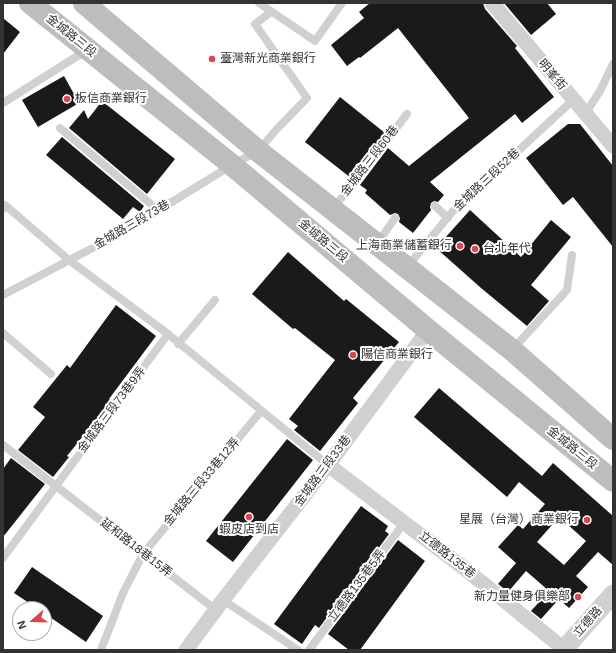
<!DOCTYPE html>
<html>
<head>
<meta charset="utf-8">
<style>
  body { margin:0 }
  #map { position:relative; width:616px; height:653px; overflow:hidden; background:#fff; font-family:Helvetica,sans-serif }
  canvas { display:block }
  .frame { position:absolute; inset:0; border:4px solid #333; pointer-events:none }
  .north { position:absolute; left:12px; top:601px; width:40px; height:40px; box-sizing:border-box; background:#fff; border:1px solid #adadad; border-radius:50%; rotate:250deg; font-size:11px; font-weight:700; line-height:16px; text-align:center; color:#333 }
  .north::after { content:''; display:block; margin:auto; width:14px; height:18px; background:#da454e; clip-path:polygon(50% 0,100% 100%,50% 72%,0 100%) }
</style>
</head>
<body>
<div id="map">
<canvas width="616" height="653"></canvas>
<div class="frame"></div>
<div class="north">N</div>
</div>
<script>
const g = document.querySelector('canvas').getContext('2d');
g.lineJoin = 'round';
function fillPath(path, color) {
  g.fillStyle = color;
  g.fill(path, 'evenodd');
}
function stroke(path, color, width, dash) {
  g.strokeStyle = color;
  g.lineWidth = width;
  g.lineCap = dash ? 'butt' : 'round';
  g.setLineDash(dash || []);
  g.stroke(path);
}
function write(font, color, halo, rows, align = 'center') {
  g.font = font + ' Helvetica,"Noto Sans TC",sans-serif';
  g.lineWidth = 4;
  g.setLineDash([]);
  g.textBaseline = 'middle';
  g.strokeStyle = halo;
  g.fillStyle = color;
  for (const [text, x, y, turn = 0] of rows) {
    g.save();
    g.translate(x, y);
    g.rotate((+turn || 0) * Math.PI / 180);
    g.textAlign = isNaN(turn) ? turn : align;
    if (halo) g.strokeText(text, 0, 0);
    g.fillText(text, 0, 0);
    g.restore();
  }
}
const building = new Path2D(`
  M370 3H483L485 9 517 46 515 48 554 97 522 123 515 114 430 182 444 195 438 202 434 201 431 203 430 207 431 210 413 233 399 222 400 218 398 214 395 213 390 215 365 193 367 190 360 185 388 148 409 166 469 118 398 28 360 58 359 57 347 66 331 45 364 18 359 12Z
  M504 3H547L556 14 531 35Z
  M3 18 20 32 3 54Z
  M64 76 79 103 38 127 22 100Z
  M340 97 385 133 351 178 305 142Z
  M102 101 175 159 147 194 69 128 84 110 88 119Z
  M568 124H580L613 166V247L573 197 563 205 526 158Z
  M62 137 144 206 140 212 133 207 123 219 46 155Z
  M470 210 521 257 551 220 571 237 531 285 549 301 527 326 481 288 436 248Z
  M288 252 344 301 346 299 399 342 353 398 358 403 320 451 294 430 298 426 289 419 335 360 295 328 293 329 252 294Z
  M116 305 156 336 109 399 111 401 67 456 69 457 53 477 18 450 45 417 33 407 67 365 70 368Z
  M439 388 542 476 553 463 613 516V565L598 552 576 576 588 587 569 608 559 599 541 619 531 611 549 591 526 571 508 592 498 584 516 563 498 547 518 525 523 529 545 504 519 482 507 497 414 417ZM559 517 586 541 564 565 537 542Z
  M287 439 313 460 233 562 206 541Z
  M11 458 45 484 3 537V469Z
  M361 506 388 526 385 531 389 534 319 628 315 625 302 644 274 624Z
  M398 540 425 561 360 650H349L328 634Z
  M32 567 103 616 86 642 44 613V609H38L14 593Z`);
const service = new Path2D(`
  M259 3 315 41 342 3
  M3 103 87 50
  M585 114 600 91 613 64
  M60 128 158 210
  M435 206 448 218
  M333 208 351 187 407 114
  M3 209 5 205 69 260 168 334 328 465
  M377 244 395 218
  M408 266 452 212 573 100
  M3 295 123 232 232 165 258 151 276 130 307 98 255 24 271 12
  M3 333 51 374
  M178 344 215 300
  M512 350 567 290 572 255
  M3 445 216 610
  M3 558 168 334
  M223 600 298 650
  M101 650 123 593 143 554 261 411
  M309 650 404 523`);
const minor = new Path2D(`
  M492 3 613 146
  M328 465 464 568 564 649
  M186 650 223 600 328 465 428 330`);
const tertiary = new Path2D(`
  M563 650 613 594`);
const secondary = new Path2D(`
  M30 3 232 165 428 330 613 481
  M84 3 258 151 512 350 613 439`);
const markers = [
  [212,59,4,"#da454e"],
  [67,99,4,"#da454e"],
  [460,246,4,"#da454e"],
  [475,249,4,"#da454e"],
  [353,355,4,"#da454e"],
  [249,517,4,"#da454e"],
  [587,520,4,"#da454e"],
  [578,597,4,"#da454e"]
];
const streetNames = [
  ["金城路三段",71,36,39],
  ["明峯街",552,75,49],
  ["金城路三段60巷",370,161,-52],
  ["金城路三段52巷",487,180,-43],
  ["金城路三段73巷",132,225,-30],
  ["金城路三段",323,241,40],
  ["金城路三段73巷9弄",112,410,-53],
  ["金城路三段",572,448,39],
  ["金城路三段33巷",323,471,-53],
  ["金城路三段33巷12弄",202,482,-50],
  ["延和路18巷15弄",136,548,38],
  ["立德路135巷",447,555,38],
  ["立德路135巷5弄",357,586,-53],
  ["立德路",588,622,-48]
];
const poiNames = [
  ["臺灣新光商業銀行",220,59],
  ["板信商業銀行",75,99],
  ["上海商業儲蓄銀行",452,246,"right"],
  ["台北年代",483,249],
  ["陽信商業銀行",361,355],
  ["星展（台灣）商業銀行",579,520,"right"],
  ["蝦皮店到店",249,530,"center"],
  ["新力量健身俱樂部",570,597,"right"]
];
fillPath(building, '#1a1a1a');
stroke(service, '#d0d0d0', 8);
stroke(minor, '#d0d0d0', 15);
stroke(tertiary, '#d0d0d0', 19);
stroke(secondary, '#bdbdbd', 22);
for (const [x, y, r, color] of markers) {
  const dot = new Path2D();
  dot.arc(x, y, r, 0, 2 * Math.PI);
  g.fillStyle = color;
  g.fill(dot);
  stroke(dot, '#fff', 1.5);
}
write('12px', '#333', '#fff', streetNames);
write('12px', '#333', '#fff', poiNames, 'left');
</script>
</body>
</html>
